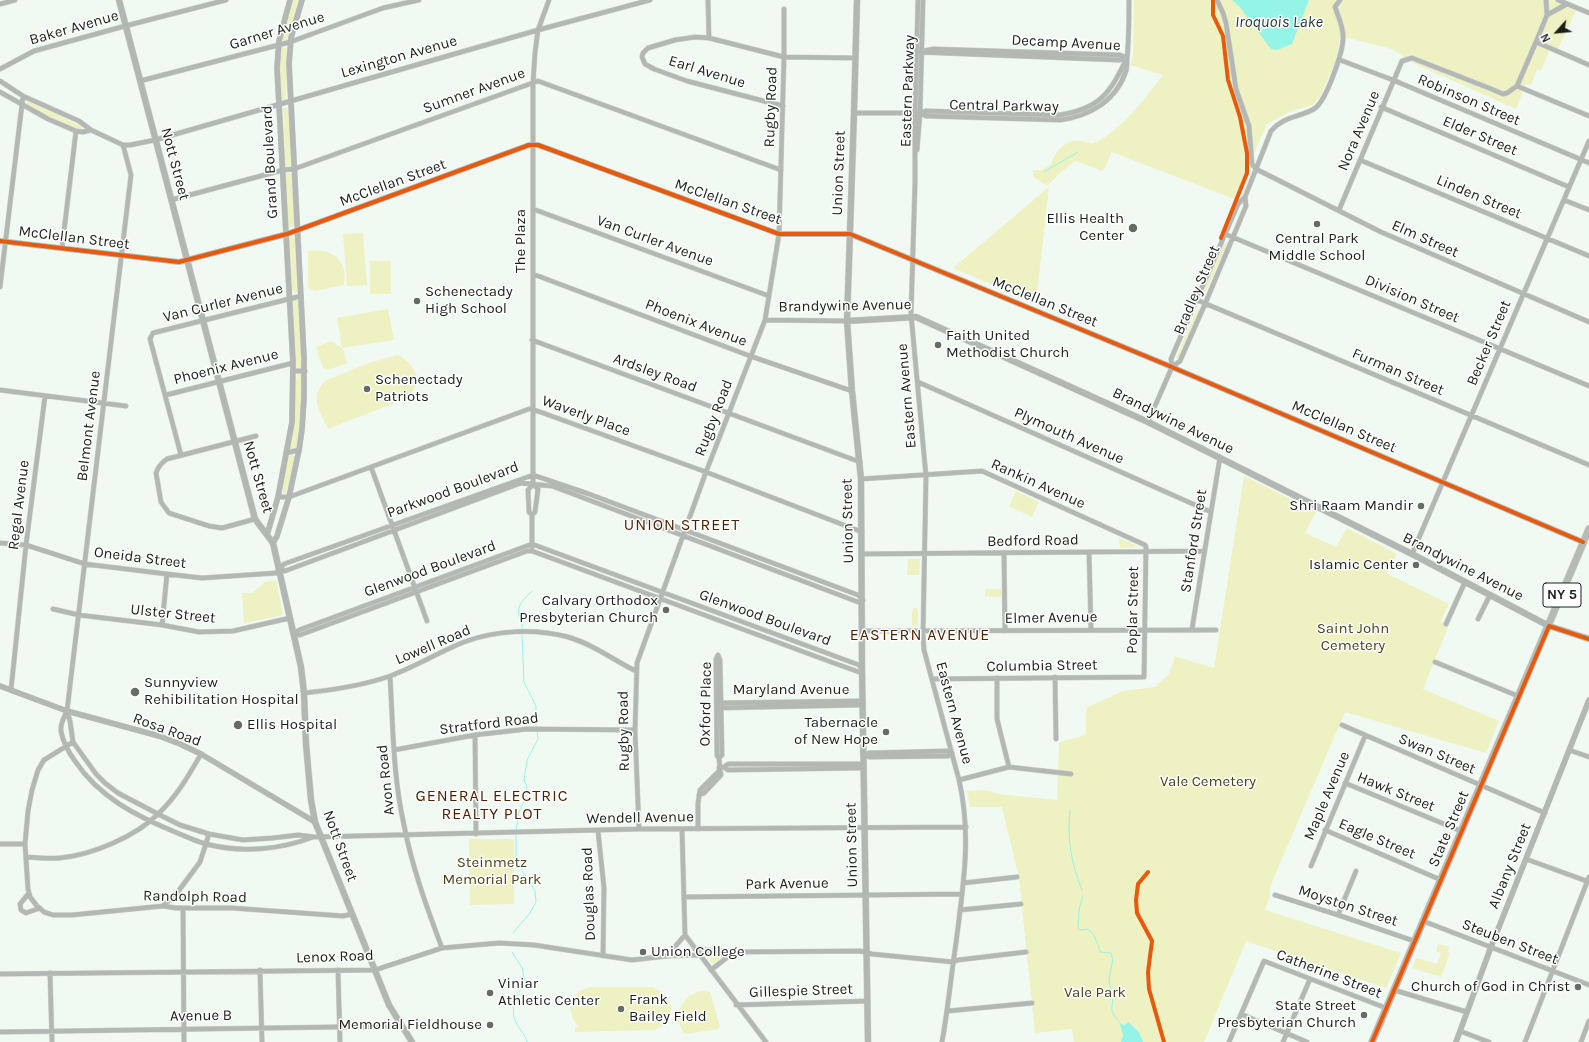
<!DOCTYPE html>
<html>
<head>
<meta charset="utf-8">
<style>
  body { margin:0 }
  #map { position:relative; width:1589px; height:1042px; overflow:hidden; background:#f1faf2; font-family:Karla,sans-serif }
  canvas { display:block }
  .north { position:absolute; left:1537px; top:12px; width:40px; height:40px; -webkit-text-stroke:3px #fff; paint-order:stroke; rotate:243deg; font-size:11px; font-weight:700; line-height:16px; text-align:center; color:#191f1a }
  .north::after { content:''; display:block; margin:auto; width:14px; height:18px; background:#191f1a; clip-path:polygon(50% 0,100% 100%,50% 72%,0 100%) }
</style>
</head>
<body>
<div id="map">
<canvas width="1589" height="1042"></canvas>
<div class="north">N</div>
</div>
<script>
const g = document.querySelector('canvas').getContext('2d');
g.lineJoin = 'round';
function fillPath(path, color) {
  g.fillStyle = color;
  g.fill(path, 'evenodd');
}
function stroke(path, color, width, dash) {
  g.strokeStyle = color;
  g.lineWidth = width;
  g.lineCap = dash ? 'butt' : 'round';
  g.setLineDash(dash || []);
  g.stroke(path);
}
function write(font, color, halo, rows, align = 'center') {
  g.font = font + ' Karla,sans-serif';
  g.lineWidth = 3;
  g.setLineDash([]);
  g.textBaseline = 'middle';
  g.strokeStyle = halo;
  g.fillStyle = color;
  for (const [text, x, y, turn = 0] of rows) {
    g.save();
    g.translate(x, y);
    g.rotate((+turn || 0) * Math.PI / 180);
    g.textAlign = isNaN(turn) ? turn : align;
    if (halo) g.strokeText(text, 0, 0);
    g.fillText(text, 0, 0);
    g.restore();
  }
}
const green = new Path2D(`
  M292 0H300L289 36 287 40 284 41 282 39Z
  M1134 0H1553L1576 11 1558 49 1551 46 1541 71 1537 69 1531 85 1526 84 1516 109 1413 63 1392 49 1340 36 1336 60 1320 97 1313 105 1291 111 1267 124 1234 199 1112 152 1103 171 1075 161 1060 173 1047 186 1033 176V170H1042L1052 164C1052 158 1054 156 1058 151 1063 144 1073 139 1082 141 1088 142 1090 145 1096 142 1121 131 1147 96 1163 75L1130 65 1133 56Z
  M281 47 287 48 286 101 280 99 279 53Z
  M27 100 81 126 83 128 82 130 69 126 29 107 25 105Z
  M283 108H287L289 111 291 165 287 167 285 164Z
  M288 173H291L292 176 295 226 289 227 288 224 285 174Z
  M1049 187 1036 303 953 268 959 263Z
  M363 233 367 285 347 286 343 234Z
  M291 236 295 238 298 288 296 293 292 291 289 239Z
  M1224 243H1226L1227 245 1205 293 1203 292 1204 290Z
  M308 251C333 248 348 260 344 285L314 291 308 287Z
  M370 261H391V294H370Z
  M297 299 299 301 302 366V368H298L296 367 295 359 292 300Z
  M388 309 394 340 342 348 337 318Z
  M1197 309H1199L1200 311 1178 359 1176 358 1177 356Z
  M332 341 343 349 347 363 328 370 323 368 316 347Z
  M398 355C410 362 414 368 418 380L413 391 407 398 328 429C323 418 315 406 317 394 318 389 322 384 325 381 330 378 337 376 342 374 361 366 379 359 398 355Z
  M297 374H301L302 377 301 412 296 448 291 450 289 446Z
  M291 455H293L295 459 286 494 284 493C280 484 286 467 289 457Z
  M1244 476 1316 512 1305 533 1336 547 1347 528 1397 554 1386 573 1449 604 1441 621 1449 625 1423 689 1499 721 1486 753 1345 712 1270 887V897L1265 910 1401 953 1386 988 1246 941 1204 1042H1074L1072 1029 1035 1033 1019 878 1002 807H970L967 791 985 790 998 794 1057 800 1059 742 1086 735V708L1123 691 1155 687 1168 675 1174 661V656L1214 668Z
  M1016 491 1039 502 1032 517 1009 506Z
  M1119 538 1140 547 1120 548Z
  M908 559H920L919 575H907Z
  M276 580 283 615 244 623 242 593H252L265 582Z
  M985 589H1001V597H985Z
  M913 608H918V626H912V611H913Z
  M469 839H514V904L470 905Z
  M1438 944 1450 947 1447 952 1450 953 1441 977 1412 968 1416 958 1437 964 1441 953 1436 951Z
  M704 953H728L713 964Z
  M590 987H651C676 994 679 1022 654 1030L575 1032V1027H579C565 1011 568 993 590 987Z
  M703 991 710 992 720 1026 718 1029 685 1034C671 1017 681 994 703 991Z`);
const water = new Path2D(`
  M1232 0H1309L1292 44 1277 50 1271 49 1239 6Z
  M1119 1021 1121 1024 1125 1025 1128 1022 1139 1032 1143 1042H1121L1123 1035Z`);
const stream = new Path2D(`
  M1044 172 1078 152
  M522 629C523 622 521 622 519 616 516 605 525 598 532 591
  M522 635 524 682 536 706V727
  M1070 810C1067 840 1071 862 1082 890
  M516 830 519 812 525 799 527 787 524 780 527 760 538 739 537 731
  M1083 896 1079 909 1078 928 1079 930 1088 929C1094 933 1098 944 1100 952L1111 953C1115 962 1109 971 1109 981 1109 986 1113 991 1113 996 1113 1009 1108 1010 1119 1021
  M513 933 530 913 536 902 535 891 516 861V833
  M512 952 522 968 525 982C517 994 509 1008 516 1023 520 1030 525 1034 527 1042`);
const minor = new Path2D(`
  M708 0 709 38
  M918 0 915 114V184L911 314 926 476 923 635 924 650 959 780C972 836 963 887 956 943 951 976 948 1009 942 1042
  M1217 0 1223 13 1226 23 1236 89 1249 126 1252 164 1256 169
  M1558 0 1589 13
  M0 4 15 0
  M1547 15 1567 4
  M1536 42 1589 65
  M924 51 933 49 1120 55 1127 58
  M917 52 1119 60 1127 58
  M1340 60 1393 80 1589 163
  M0 69 34 51 125 26 226 0
  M0 81 23 96 79 121 91 130 123 145H130L155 140 538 30 650 0
  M140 81 290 42 383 8 419 0
  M1517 86 1589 116
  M0 92 48 119 76 131 83 132 91 130
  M783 106 687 81 654 69 645 64 642 57 643 53 648 48 675 40 695 37 709 38 784 57 855 58
  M1381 107 1569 187
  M854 113H920L926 111 1059 115C1100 109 1110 93 1127 58
  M920 113 926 116 1060 120C1090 116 1116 101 1126 71 1127 67 1127 63 1127 59 1129 39 1129 20 1129 0
  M123 145 131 175 67 711C64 717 60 724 61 731 63 742 69 753 75 761 99 797 136 816 175 832 185 836 195 841 206 844 241 853 280 850 313 837
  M917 150 920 113 923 0
  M1360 160 1589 256
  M1256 169 1381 232 1589 322
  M171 200 283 170 294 169 538 81 781 170
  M1564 200 1589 210
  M533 209 769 296
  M1339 210 1402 61 1412 58 1489 88 1503 94 1507 93 1517 86 1536 42 1547 15 1546 0
  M1225 234 1589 386
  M62 248 76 131
  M533 274 750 356 852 391
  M0 287 23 96
  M1197 300 1589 465
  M765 320 847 321
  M532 340 860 462
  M1172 367 1171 359 1238 204 1245 197 1271 131C1284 116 1298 118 1314 109 1326 102 1344 50 1343 36 1343 26 1338 16 1335 7L1340 0
  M293 371H305
  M918 382 1211 512
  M0 390 126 406
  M166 395 293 363
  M1148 422 1172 367 1180 361 1205 304 1246 206 1245 197
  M286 453 299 450
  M181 455 150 339 153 333 301 296
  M371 467 427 621
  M861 479 982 471 1145 545 1146 547 1144 677 932 679
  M278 497H289L529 409H532L706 472 862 532
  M532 515 529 512 528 490 533 484V83L535 53 538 30 549 0
  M255 519 222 528 209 526 169 513 161 502 156 473C158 467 161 463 167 459L256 436
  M0 543 26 545 85 564 167 574 202 578 276 573 284 564 533 475 589 494 858 595 862 599
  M532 544 859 665 862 669 859 672 831 662 532 551H527L300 635 294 634 299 630Z
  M532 547V515L535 512 538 489 533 484
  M1089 552 1091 629
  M1004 553 1005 631
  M862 554 1204 551
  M1412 554 1589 141
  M279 569 285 571 521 483 552 486 858 602 863 600
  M53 609 79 615 162 625 199 632 233 631 290 618
  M1478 619 1490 595
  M1446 624 1465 582
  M162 625 167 574
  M1192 629 1220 457
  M863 631 1216 630
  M718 655 720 660 722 755 719 758
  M1435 662 1518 696
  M390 676C393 726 393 777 404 825 412 867 427 908 442 948
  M1055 677 1056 739
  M997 678V719L1009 767
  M11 690 26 545 45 396
  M304 693C333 690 362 686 390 676 415 667 439 652 464 642 496 630 536 628 568 637 593 644 613 660 636 671
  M717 703 859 701 863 703
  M717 708 859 705 863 703
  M67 711 70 721 73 742 96 774 105 783 118 793 158 814 180 825 209 834 243 840 273 838 298 835 314 837 639 829 966 827
  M1342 725 1545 813
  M475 735 476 834
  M73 742 44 760 38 770 32 790 28 811 25 844 28 889 30 897 37 906 44 912 53 915H72L163 906 176 908H232L343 916 352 914
  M394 750 475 735 527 729 635 730
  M1569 750 1589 757
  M864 755 869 757 948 756 952 753
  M864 755 869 753 947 751 952 753
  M724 767 728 764H859L864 766
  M719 768 724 767 728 770 860 768 864 766
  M959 780 1009 767 1071 774
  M1345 783 1461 831
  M699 795 704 793 721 775 720 770 719 758 717 756 716 659 718 655
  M639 829 635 730 637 663 706 472 765 320 779 234 784 57V9
  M682 829 685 935 766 1042
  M698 829V803L700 790 720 770
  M1325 830 1441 880
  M598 831 604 888 603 956
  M0 844H25
  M27 857C38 858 49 859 60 858 92 855 137 836 159 813 177 796 189 775 201 754
  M1526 859 1589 882
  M1311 866 1365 736
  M963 883 1017 877
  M29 893 20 904 21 910 26 913 40 908
  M1275 895 1338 915 1414 941
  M685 897 962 894
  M163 906 177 893 200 862 209 834
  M183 908 184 1042
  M960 910 1021 904
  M1338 915 1356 871
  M1423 921 1589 985
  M695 949 734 952 860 951 872 954 953 962 958 960 1026 952
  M667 956 685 935
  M260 970 262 1042
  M338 970 340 1042
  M711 970 734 952
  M50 973 52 1042
  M0 974 375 970 442 948 499 943 534 945 632 960 667 956 699 955
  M1394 990 1467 1012
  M736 1005 867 1001
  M948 1011 1032 1003
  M1241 1014 1307 1042
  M1460 1031 1489 1042
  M0 1032 402 1026
  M1229 1042 1264 961 1386 1008
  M1283 1042 1310 979
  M1525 1042 1589 877
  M1581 1042 1589 1021`);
const tertiary = new Path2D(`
  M0 241 179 262 287 234 529 145H538L779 234H850L1167 365 1583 542
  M267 535 278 497 292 422 293 363 277 68 279 41 290 0
  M273 543 277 536 289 497 299 450 302 429 304 398V358L289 64 291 38 302 0
  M0 686 67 711 159 736 180 744 201 754 315 822
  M1456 1042 1491 947 1589 700`);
const secondary = new Path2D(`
  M119 0 255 519 273 543 301 667 304 693 306 744 311 800 315 822 389 1005 412 1042
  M857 0 854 113 847 321 852 391 861 479 862 669 868 1042
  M847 321 916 317 1148 422 1412 554 1549 626 1589 639`);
const primary = new Path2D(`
  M1372 1042 1589 529`);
const cycleway = new Path2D(`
  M1213 0V15L1223 36 1228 80 1240 117 1247 153V173L1221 238
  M0 241 179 262 287 234 529 145H538L779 234H850L1167 365 1583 542
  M1148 872 1138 884 1136 900 1137 913 1152 941 1148 972 1149 989 1164 1042
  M1372 1042 1549 626 1589 639`);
const markers = [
  [1317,224,4,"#656c66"],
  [1133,228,5,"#656c66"],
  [417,301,4,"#656c66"],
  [938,345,4,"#656c66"],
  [367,389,4,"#656c66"],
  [1421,506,4,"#656c66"],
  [1416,565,4,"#656c66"],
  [666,610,4,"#656c66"],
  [135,692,5,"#656c66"],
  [238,725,5,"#656c66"],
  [886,732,4,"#656c66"],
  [643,952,4,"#656c66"],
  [1578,987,4,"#656c66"],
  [490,993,4,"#656c66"],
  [621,1009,4,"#656c66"],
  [1364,1015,4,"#656c66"],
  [490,1025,4,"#656c66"]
];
const shields = [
  [1562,595,38]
];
const shieldNames = [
  ["NY 5",1562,595]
];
const streetNames = [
  ["Baker Avenue",74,28,-16],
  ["Garner Avenue",277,31,-17],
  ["Decamp Avenue",1066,43,3],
  ["Lexington Avenue",399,57,-16],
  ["Earl Avenue",707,72,17],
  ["Sumner Avenue",474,91,-20],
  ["Eastern Parkway",908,91,-88],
  ["Robinson Street",1469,100,23],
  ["Central Parkway",1004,106,1],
  ["Rugby Road",771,107,-88],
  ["Nora Avenue",1359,131,-67],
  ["Elder Street",1480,136,23],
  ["Grand Boulevard",270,162,-93],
  ["Nott Street",175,164,75],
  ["Union Street",839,173,-88],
  ["McClellan Street",393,183,-20],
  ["Linden Street",1479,197,23],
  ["McClellan Street",728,202,19],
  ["McClellan Street",74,238,7],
  ["Elm Street",1425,239,24],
  ["The Plaza",521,241,-90],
  ["Van Curler Avenue",655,241,20],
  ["Bradley Street",1197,290,-67],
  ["Division Street",1412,299,23],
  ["McClellan Street",1045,302,22],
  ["Van Curler Avenue",223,303,-14],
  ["Brandywine Avenue",845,306,-1],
  ["Phoenix Avenue",696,323,21],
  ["Becker Street",1489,343,-67],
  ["Phoenix Avenue",226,367,-14],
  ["Furman Street",1398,372,23],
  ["Ardsley Road",655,373,20],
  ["Eastern Avenue",907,396,-95],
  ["Waverly Place",586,416,20],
  ["Rugby Road",714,418,-69],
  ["Brandywine Avenue",1173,421,26],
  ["Belmont Avenue",89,426,-83],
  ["McClellan Street",1344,427,23],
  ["Plymouth Avenue",1069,436,24],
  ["Nott Street",258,477,74],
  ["Rankin Avenue",1038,484,24],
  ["Parkwood Boulevard",453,490,-20],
  ["Regal Avenue",19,505,-83],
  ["Union Street",848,521,-91],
  ["Bedford Road",1033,541,-1],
  ["Stanford Street",1194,541,-81],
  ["Oneida Street",140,558,7],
  ["Brandywine Avenue",1463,567,27],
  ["Glenwood Boulevard",430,569,-20],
  ["Poplar Street",1133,610,-89],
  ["Ulster Street",173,614,6],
  ["Glenwood Boulevard",765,618,20],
  ["Elmer Avenue",1051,618,-1],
  ["Lowell Road",433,645,-23],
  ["Columbia Street",1042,666,-1],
  ["Maryland Avenue",791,690],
  ["Oxford Place",706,704,-89],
  ["Eastern Avenue",954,713,75],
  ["Stratford Road",489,724,-7],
  ["Rosa Road",167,730,20],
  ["Rugby Road",624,731,-91],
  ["Swan Street",1437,754,23],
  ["Avon Road",386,780,-96],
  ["Hawk Street",1396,792,22],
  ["Maple Avenue",1327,796,-67],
  ["Wendell Avenue",640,818,-1],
  ["State Street",1449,829,-67],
  ["Eagle Street",1377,839,23],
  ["Union Street",852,845,-91],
  ["Nott Street",340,846,70],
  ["Albany Street",1510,866,-68],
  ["Park Avenue",787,884,-1],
  ["Douglas Road",589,894,-92],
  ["Randolph Road",195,897,1],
  ["Moyston Street",1348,906,18],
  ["Steuben Street",1510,942,21],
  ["Lenox Road",335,957,-2],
  ["Catherine Street",1329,974,21],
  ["Gillespie Street",801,991,-2],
  ["Avenue B",201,1016,-1]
];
const poiNames = [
  ["Ellis Health",1124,219],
  ["Center",1124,236],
  ["Central Park",1317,239,"center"],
  ["Middle School",1317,256,"center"],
  ["Schenectady",425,292,"left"],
  ["High School",425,309,"left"],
  ["Faith United",946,336,"left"],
  ["Methodist Church",946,353,"left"],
  ["Schenectady",375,380,"left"],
  ["Patriots",375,397,"left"],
  ["Shri Raam Mandir",1413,506],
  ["Islamic Center",1408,565],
  ["Calvary Orthodox",658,601],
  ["Presbyterian Church",658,618],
  ["Sunnyview",144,683,"left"],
  ["Rehibilitation Hospital",144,700,"left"],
  ["Tabernacle",878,723],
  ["of New Hope",878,740],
  ["Ellis Hospital",247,725,"left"],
  ["Union College",651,952,"left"],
  ["Viniar",498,984,"left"],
  ["Athletic Center",498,1001,"left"],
  ["Church of God in Christ",1570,987],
  ["Frank",629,1000,"left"],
  ["Bailey Field",629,1017,"left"],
  ["State Street",1356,1006],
  ["Presbyterian Church",1356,1023],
  ["Memorial Fieldhouse",482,1025]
];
const parkNames = [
  ["Saint John",1353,629],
  ["Cemetery",1353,646],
  ["Vale Cemetery",1208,782],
  ["Steinmetz",492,863],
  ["Memorial Park",492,880],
  ["Vale Park",1095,993]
];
const waterNames = [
  ["Iroquois Lake",1279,22]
];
const neighbourhoodNames = [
  ["UNION STREET",682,525],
  ["EASTERN AVENUE",920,635],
  ["GENERAL ELECTRIC",492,796],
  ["REALTY PLOT",492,814]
];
fillPath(green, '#eef1c1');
fillPath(water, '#95f4e8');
stroke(stream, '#95f4e8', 1);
stroke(minor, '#cfd6d0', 5.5);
stroke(tertiary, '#cfd6d0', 6);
stroke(secondary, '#cfd6d0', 7);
stroke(primary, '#cfd6d0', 8);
stroke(minor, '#b3b8b5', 4.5);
stroke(tertiary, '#b3b8b5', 5.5);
stroke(secondary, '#b1b7b2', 6);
stroke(primary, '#b5bab6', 7);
stroke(cycleway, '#e8590c', 4);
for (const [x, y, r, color] of markers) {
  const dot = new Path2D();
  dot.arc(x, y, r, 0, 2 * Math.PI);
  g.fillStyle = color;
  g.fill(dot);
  stroke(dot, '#fff', 1.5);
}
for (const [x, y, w] of shields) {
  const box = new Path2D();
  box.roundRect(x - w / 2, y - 12, w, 24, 3);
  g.fillStyle = '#fff';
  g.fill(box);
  stroke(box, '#191f1a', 1);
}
write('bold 14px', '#191f1a', null, shieldNames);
write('15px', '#191f1a', '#fff', streetNames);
write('15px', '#191f1a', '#fff', poiNames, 'right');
write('15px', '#45441b', '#fff', parkNames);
write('italic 16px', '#1f3633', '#fff', waterNames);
g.letterSpacing = '1px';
write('16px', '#4d2000', '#fff', neighbourhoodNames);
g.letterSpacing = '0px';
</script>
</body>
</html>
